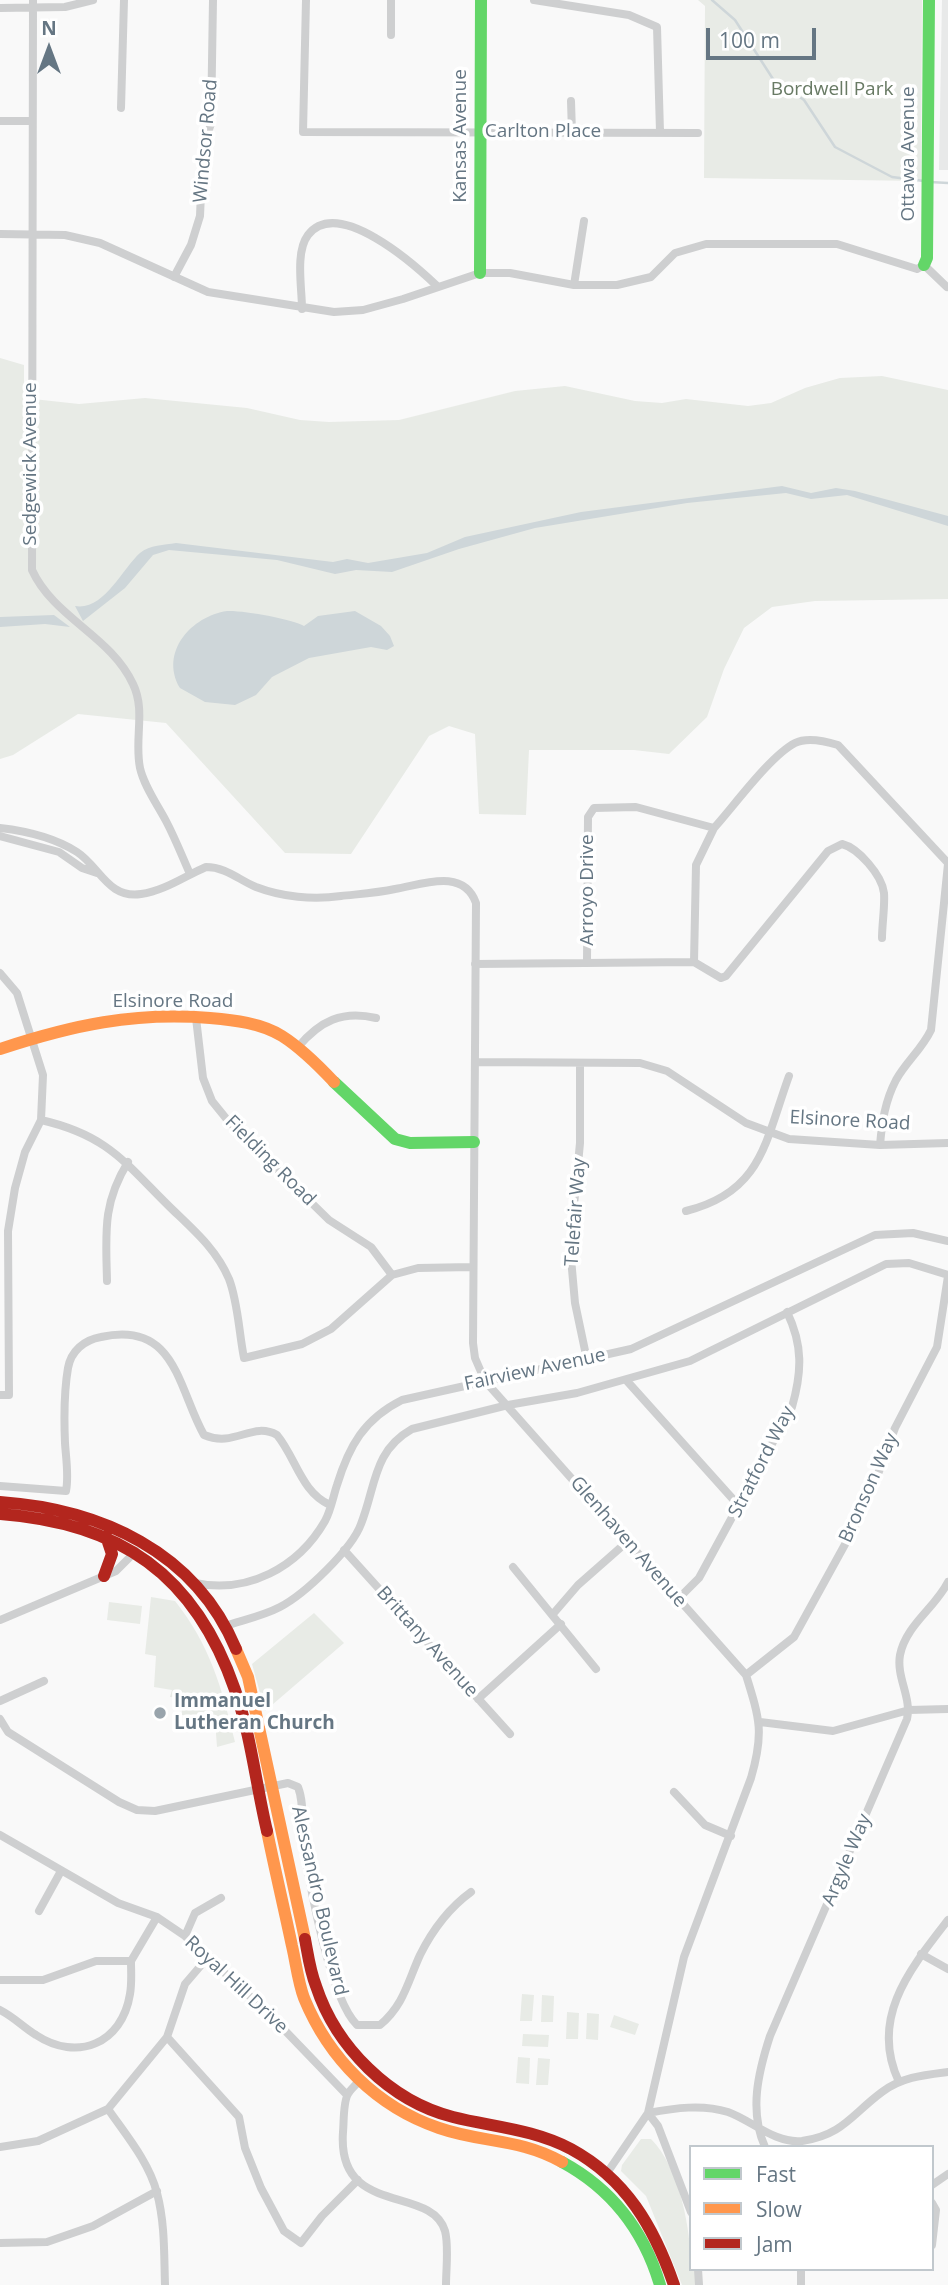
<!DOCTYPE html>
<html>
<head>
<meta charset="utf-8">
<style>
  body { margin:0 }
  #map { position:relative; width:948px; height:2285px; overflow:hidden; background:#f9f9f9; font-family:"Open Sans",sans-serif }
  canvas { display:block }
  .legend { position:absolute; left:689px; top:2145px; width:245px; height:126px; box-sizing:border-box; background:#fff; border:2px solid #c1c8cd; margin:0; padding:9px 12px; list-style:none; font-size:21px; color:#657683 }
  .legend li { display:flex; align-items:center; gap:14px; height:35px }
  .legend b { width:35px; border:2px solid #c1c8cd }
  .north { position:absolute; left:14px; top:14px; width:70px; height:70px; -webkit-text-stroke:5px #fff; paint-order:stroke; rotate:0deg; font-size:19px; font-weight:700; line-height:28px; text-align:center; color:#657683 }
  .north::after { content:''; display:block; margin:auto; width:24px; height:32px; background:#657683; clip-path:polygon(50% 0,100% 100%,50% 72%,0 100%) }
  .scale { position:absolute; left:706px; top:28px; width:110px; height:32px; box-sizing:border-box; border:4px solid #657683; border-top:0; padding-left:9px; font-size:21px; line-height:24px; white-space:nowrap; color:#657683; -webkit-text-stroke:5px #fff; paint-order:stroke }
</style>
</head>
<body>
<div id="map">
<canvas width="948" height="2285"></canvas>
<ul class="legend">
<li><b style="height:9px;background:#63d668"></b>Fast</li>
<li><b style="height:9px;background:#ff974d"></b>Slow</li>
<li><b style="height:9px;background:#b3261e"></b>Jam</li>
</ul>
<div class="north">N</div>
<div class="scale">100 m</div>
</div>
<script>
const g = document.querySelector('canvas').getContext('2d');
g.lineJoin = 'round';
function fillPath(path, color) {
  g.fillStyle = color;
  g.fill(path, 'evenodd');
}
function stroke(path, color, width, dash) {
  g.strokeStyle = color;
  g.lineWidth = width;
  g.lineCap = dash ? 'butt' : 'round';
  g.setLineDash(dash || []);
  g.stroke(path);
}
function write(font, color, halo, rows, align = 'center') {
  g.font = font + ' "Open Sans",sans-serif';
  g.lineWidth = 7;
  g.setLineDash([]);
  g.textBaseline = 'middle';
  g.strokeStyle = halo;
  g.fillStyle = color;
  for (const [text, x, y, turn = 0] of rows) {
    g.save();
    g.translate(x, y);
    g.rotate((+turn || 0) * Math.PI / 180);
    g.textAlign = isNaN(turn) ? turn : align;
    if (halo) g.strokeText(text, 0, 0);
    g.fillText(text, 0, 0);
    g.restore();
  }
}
const built = new Path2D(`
  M942 0H948V170H939Z`);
const green = new Path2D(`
  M698 0H922L921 181 704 178 705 6Z
  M0 358 24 365V398L79 404 145 398 247 408 300 420 329 422 399 420 515 391 565 386 635 401 662 403 686 399 748 406 771 403 805 388 840 378 882 376 948 390V599L815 601 772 607 744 628 724 669 707 717 669 754 634 750H529L526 815 479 814 475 734 449 726 429 736 351 854 285 853 166 723 78 714 13 755 0 759Z
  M151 1597 175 1601C210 1645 222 1688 235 1742L217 1747 215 1720 182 1715 181 1698 170 1697 172 1690 154 1687 156 1656 145 1654Z
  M109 1602 142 1606 140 1624 107 1620Z
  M314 1613 344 1643 265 1711 252 1664Z
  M522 1994 534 1995 532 2021H520Z
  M542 1995 554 1996 553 2022H541Z
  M567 2012 579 2013 578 2039H566Z
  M587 2013 599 2014 598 2040 586 2039Z
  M614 2015 639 2024 635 2035 610 2027Z
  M523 2034 549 2035 548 2047 522 2046Z
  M518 2057 530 2058 529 2084 516 2083Z
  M538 2058 550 2059 548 2085H536Z
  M641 2139H651C680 2168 691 2230 691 2269H696V2285H682L646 2196 621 2171 622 2165Z`);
const water = new Path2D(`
  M782 486 811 493 836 488 855 491 948 516V526L847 495 811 499 786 493 687 503 535 528 459 549 392 572 356 570 335 574 277 560 169 550 153 555 125 588 83 621 75 606C104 611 122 569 140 553 150 545 164 545 176 543L333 562 347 559 368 563 427 553 465 537 581 512Z
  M227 611C242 610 293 619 304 626L318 616 355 611 381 626 390 636 394 646 387 650 371 647 309 658 272 677 256 695 235 705 205 702 180 688C159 652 192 616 227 611Z
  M54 615 70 627 45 624 0 627V617Z`);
const stream = new Path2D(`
  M712 0 735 20 773 79 804 100 835 147 892 177 924 181
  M930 182 948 183`);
const street = new Path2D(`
  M33 0 32 570C54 618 111 636 133 684 146 711 134 739 140 768 144 786 157 804 166 821 175 838 182 856 190 874
  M306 0 303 132 698 133
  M534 0 629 15 657 27 660 132
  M0 8 65 7 93 0
  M391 35V0
  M571 101 572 133
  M121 108 124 0
  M0 121H31
  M0 234 65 235 100 243 208 292 334 312 363 310 403 299 480 273H510L574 285H617L651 277 675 253 706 244H837L917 269 924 265 947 287
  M174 277 191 245 200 216 203 146 211 124 213 0
  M574 285 584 221
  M302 309C302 288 295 252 308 235 338 196 415 265 437 286
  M0 828C26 831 55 838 77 852 100 867 108 899 141 894 164 891 185 876 206 867 226 867 239 880 256 887 282 897 313 900 341 896 359 894 377 893 395 889 421 885 463 867 476 903L473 1343 475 1358 485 1381 746 1675C760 1720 764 1733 751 1778L684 1957 648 2113 658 2126 691 2212
  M0 836 59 852 82 868 97 873
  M587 962 588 817 594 808 636 807 714 828C734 806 770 756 795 743 807 737 825 741 838 745L948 863
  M694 962 721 978 726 976 828 851 842 844C858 848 882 875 884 893 885 907 882 924 882 938
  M475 964 694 962 696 865 714 828
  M0 973 17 993 43 1075 41 1120 25 1152 15 1188 8 1231 9 1395H0
  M196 1018 203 1078 212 1101 229 1122 329 1220 371 1247 392 1275
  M298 1047C320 1021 342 1010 376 1018
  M475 1062 640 1063 667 1071 746 1123 789 1139 880 1145 948 1143
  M580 1063V1143L570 1247 575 1303 587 1360
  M41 1120C111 1136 127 1166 175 1212 197 1233 217 1251 229 1279 238 1302 239 1333 244 1358L302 1344 331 1329 392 1275 418 1268 472 1267
  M880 1145C882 1122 885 1101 896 1080 906 1062 922 1049 931 1030L948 864
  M686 1211C762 1192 765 1142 789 1076
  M107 1281C106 1234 102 1204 128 1162
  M627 1381 740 1507
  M0 1486 66 1491C69 1476 66 1459 65 1443 64 1419 64 1391 68 1368 71 1351 84 1340 101 1337 176 1320 178 1389 204 1435 235 1448 252 1421 277 1435 296 1458 301 1492 330 1505
  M344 1550 510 1734
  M513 1567 596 1669
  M195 1583C247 1594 298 1568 325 1521 331 1510 333 1497 337 1485 349 1446 364 1419 402 1400L631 1349 875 1235 913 1233 948 1241
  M678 1599 699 1578 792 1407C802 1372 803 1345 787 1312
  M553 1614 578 1585 628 1541
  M0 1620 116 1571 136 1551
  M225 1626C243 1620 263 1616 280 1607 305 1594 352 1549 361 1524 376 1486 373 1451 412 1429L508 1405 577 1393 690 1361 886 1264 909 1263 948 1275
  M746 1675 794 1637 854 1528 875 1482 895 1428 937 1347 948 1276
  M478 1699 561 1624
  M0 1701 44 1681
  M0 1719 8 1732 119 1802 137 1810 155 1811 288 1783 298 1787C305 1805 301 1827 304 1846 310 1887 330 1998 357 2025H380C404 2005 408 1981 420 1955 432 1931 449 1908 471 1892
  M760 1722 833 1731 909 1710 948 1709
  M674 1792 705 1825 731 1836
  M0 1835 118 1903 157 1917 185 1936 270 2015 347 2095
  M39 1911 61 1871
  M185 1936 195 1913 221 1898
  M921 1954 948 1969
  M0 1980H43L96 1961H131L157 1917
  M0 2010C14 2017 23 2027 36 2035 77 2062 122 2044 130 1994 132 1983 131 1972 131 1961
  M167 2037 239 2117 245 2148 261 2188 284 2231 301 2243 322 2216 358 2180
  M358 2082C355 2086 350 2090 348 2094 343 2102 344 2122 343 2132 337 2218 431 2184 445 2231 449 2246 446 2269 446 2285
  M899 2082C869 2018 910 1969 948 1920
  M108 2109C126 2135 149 2162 157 2193 165 2223 164 2254 165 2285
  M0 2147 38 2141 108 2109 167 2037 185 1984 209 1956
  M765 2147C749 2111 758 2073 770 2036L907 1719C912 1698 896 1677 900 1655 906 1625 935 1608 948 1582
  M607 2173 648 2113C675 2108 702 2104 728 2112 751 2120 775 2144 802 2141 843 2135 852 2114 882 2092 902 2077 924 2075 948 2072
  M932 2185 948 2174
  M932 2203 936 2210 932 2245
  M0 2243 47 2242 93 2226 157 2191
  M698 2269 699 2285
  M801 2285V2269`);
const fast = new Path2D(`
  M924 265 927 258 929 0
  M480 273 481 0
  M334 1082 395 1139 410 1143 474 1142
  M562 2162C612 2189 644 2231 660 2285`);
const slow = new Path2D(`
  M0 1049C73 1025 133 1012 210 1018 234 1020 261 1023 282 1036 301 1048 318 1065 334 1082
  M236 1649 248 1677 305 1939
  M267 1831C275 1870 284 1908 292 1946 296 1963 298 1982 304 1998 329 2059 377 2107 439 2128 482 2143 519 2138 562 2162`);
const jam = new Path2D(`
  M0 1502C100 1509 195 1551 236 1649
  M0 1514C120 1523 195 1574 235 1690 251 1735 256 1785 267 1831
  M104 1576 112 1554 106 1536
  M305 1939C308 1955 310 1971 316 1986 336 2047 390 2101 453 2117 493 2127 533 2129 571 2149 626 2179 654 2227 674 2285`);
const markers = [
  [160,1713,7,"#99a4ac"]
];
const parkNames = [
  ["Bordwell Park",832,90]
];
const streetNames = [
  ["Carlton Place",543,132],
  ["Kansas Avenue",461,136,-90],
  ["Windsor Road",206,141,-85],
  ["Ottawa Avenue",909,154,-90],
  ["Sedgewick Avenue",31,464,-90],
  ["Arroyo Drive",588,890,-90],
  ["Elsinore Road",173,1002],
  ["Elsinore Road",850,1121,3],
  ["Fielding Road",270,1161,45],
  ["Telefair Way",576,1212,-86],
  ["Fairview Avenue",535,1370,-12],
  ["Stratford Way",762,1462,-63],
  ["Bronson Way",869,1488,-66],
  ["Glenhaven Avenue",628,1542,49],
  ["Brittany Avenue",427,1642,48],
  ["Argyle Way",847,1860,-67],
  ["Alessandro Boulevard",319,1901,77],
  ["Royal Hill Drive",236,1985,43]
];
const poiNames = [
  ["Immanuel",174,1702],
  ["Lutheran Church",174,1724]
];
fillPath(built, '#e8e9e9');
fillPath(green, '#e8ebe6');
fillPath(water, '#ced6d9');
stroke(stream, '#ced6d9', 2.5);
stroke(street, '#cecfd0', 8);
stroke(fast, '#63d668', 12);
stroke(slow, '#ff974d', 12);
stroke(jam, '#b3261e', 12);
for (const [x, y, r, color] of markers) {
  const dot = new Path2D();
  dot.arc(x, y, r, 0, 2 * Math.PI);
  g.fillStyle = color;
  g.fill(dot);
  stroke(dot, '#fff', 2.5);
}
write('19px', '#687a64', '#fff', parkNames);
write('19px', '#657683', '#fff', streetNames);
write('bold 19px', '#657683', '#fff', poiNames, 'left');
</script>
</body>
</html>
